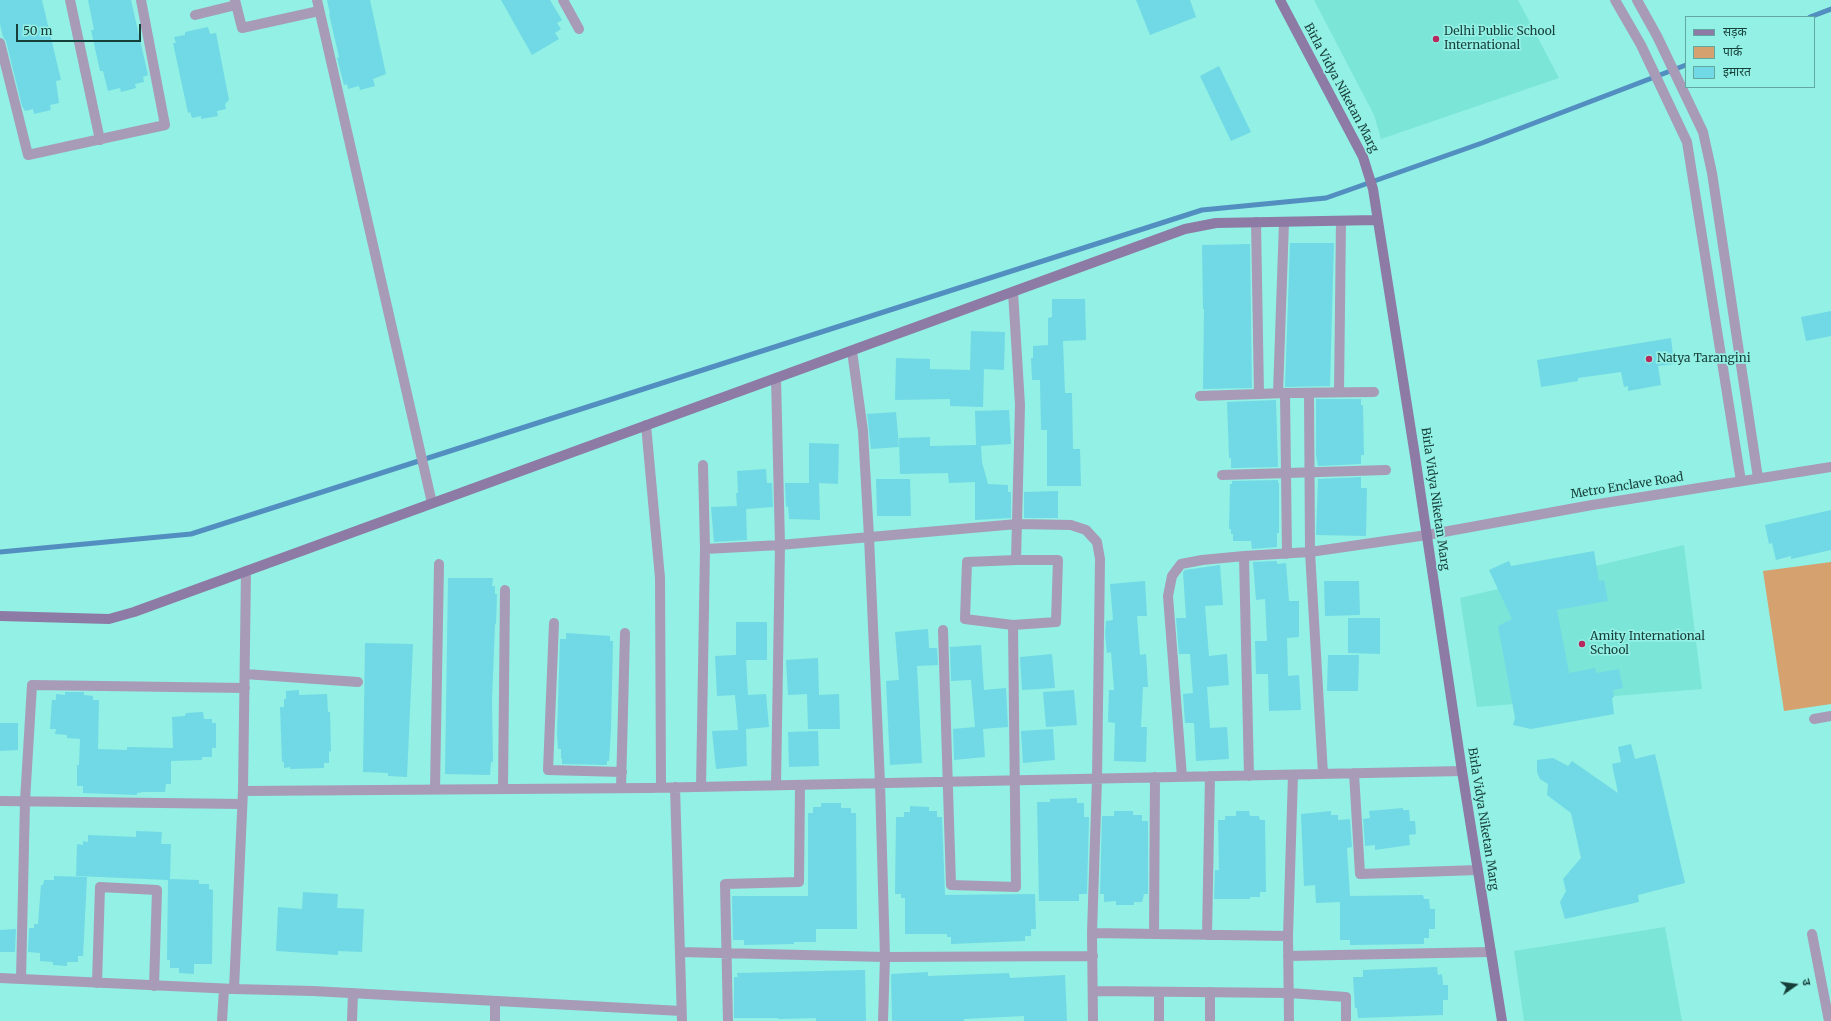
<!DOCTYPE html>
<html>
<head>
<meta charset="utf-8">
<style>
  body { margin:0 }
  #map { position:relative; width:1831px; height:1021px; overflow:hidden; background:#93f0e4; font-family:Merriweather,"Noto Sans Devanagari",serif }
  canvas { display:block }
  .legend { position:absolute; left:1685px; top:16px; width:130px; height:72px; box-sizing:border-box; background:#93f0e4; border:1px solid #61a9a0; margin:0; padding:5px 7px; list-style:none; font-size:12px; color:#173f3a }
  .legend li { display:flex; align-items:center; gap:8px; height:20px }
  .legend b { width:20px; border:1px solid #61a9a0 }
  .north { position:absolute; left:1775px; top:965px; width:40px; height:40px; -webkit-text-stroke:3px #93f0e4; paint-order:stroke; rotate:76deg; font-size:11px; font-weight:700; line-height:16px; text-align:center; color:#173f3a }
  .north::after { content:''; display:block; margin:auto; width:14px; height:18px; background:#173f3a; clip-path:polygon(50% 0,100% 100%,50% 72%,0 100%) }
  .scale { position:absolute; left:16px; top:24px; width:125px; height:18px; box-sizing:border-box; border:2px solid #173f3a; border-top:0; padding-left:5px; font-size:12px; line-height:14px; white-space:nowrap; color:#173f3a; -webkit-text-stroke:3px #93f0e4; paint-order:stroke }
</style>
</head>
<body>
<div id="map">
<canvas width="1831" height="1021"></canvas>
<ul class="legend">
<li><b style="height:5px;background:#8d7aa5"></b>सड़क</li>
<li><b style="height:11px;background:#d4a16f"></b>पार्क</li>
<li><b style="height:11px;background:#70d9e5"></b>इमारत</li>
</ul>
<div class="north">उ</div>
<div class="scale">50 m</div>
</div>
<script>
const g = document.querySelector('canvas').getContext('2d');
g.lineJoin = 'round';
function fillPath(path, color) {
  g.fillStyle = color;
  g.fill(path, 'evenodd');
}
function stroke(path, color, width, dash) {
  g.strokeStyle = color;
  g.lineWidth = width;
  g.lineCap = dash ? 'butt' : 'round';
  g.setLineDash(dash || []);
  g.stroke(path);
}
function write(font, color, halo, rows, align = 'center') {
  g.font = font + ' Merriweather,serif';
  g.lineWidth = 3.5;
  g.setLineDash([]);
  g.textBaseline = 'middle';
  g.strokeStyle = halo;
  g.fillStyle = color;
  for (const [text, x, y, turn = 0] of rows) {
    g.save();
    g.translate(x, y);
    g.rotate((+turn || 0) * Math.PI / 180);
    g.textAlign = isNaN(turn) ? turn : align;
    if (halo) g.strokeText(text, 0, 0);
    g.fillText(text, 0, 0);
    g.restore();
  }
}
const built = new Path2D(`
  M1314 0H1518L1559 78 1381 139 1374 115Z
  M1684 545 1702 689 1477 707 1460 598Z
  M1665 927 1682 1021H1524L1514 951Z`);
const green = new Path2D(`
  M1831 562V704L1784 711 1763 571Z`);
const stream = new Path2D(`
  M1810 17 1831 9
  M0 552 191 534 1202 210 1326 198 1482 143 1686 65`);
const building = new Path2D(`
  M0 0H42L61 80 56 81 59 103 50 105 51 110 34 114 33 109 25 111 22 106 6 41 3 37 0 24Z
  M88 0H131L148 75 143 77 144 82 135 84 136 88 121 92 120 88 108 91 103 71H100L91 30H94Z
  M327 0H370L386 74 373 79 375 86 360 90 359 86 348 89 347 84 344 85 337 58 339 57 329 14H330Z
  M501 0H550L562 20 557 23 561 29 555 33 559 39 532 55Z
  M1136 0H1190L1196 17 1150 35Z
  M208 27 210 34 216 33 229 100 225 104 226 109 217 111 218 116 201 119V116L192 118 190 112 188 113 173 43H176L174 37 185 35V32Z
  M1219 66 1251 132 1231 141 1200 76Z
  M1290 243H1334L1330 386 1285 387Z
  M1250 244 1252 388 1203 389 1204 309H1203L1202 245Z
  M1052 299H1085L1086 340 1063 341 1065 393H1072L1073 449H1080L1081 486H1047V430H1041L1040 380H1032L1031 358H1033V346L1048 345V318L1052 317Z
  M1831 311V336L1806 341 1801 317Z
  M971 331 1005 332 1004 370 984 369 983 407 950 406V399L895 400 896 358 930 359V369L970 370Z
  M1671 338 1674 364 1658 366 1661 385 1628 391V386L1624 387 1621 372 1578 378V381L1541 387 1537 360Z
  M1316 399H1361V405H1363L1364 455H1361V464L1318 466 1316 455Z
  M1276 400 1278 467 1231 468V458H1229L1227 402Z
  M1009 410 1011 444 981 446 982 462 988 484 1008 485V492H1011V518L975 520V482L949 483 948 473 900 474 899 438 930 437V446L976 445 975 411Z
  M896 412 899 447 871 449 867 414Z
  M809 443 839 444 838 484 819 483 820 520 789 519 788 506 786 507 785 483H809Z
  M766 469 767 483H772L773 507 746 509 747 540 714 542 711 507 737 506 736 493H738L737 471Z
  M1361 477V488H1367L1366 536 1316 535 1318 479Z
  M876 479H910L911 516H877Z
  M1278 480V483H1279V533H1277V547L1252 549 1251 541H1233V534H1231V529H1229L1230 484H1232V481Z
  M1058 491V518H1024V492Z
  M1831 510V550L1791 559V556L1776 560 1772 543 1769 544 1765 525Z
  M1594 551 1599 581 1604 580 1608 601 1557 610 1569 673 1595 668 1596 673 1619 669 1623 688 1613 690 1614 697 1612 698 1614 714 1531 729 1513 725 1515 718 1498 626 1512 619 1489 570 1509 561 1511 566Z
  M1277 561V564L1286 563 1289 601H1299V637L1287 638 1288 676 1299 675 1301 710 1269 711 1268 674H1256L1255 641H1267L1265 599 1256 600 1253 562Z
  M1220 565 1223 605 1205 606 1209 656 1227 654 1229 685 1207 687 1210 728 1227 727 1229 759 1196 761 1194 723H1185L1183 694 1193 693 1190 654H1179L1176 618H1186L1183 572 1185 570Z
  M448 578H493L492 586H495V594H497L496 624H495L492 701 493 762H491L490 775 445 774Z
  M1145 581 1147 616H1137L1140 655 1146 654 1147 669 1148 687H1143L1141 727H1147L1146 762 1114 761 1115 723 1108 722 1109 690H1114L1111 652 1107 653 1105 634 1106 621 1113 620 1110 584Z
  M1324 581H1359L1360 615 1325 616Z
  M1348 618H1380V654L1348 653Z
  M736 622H767V660H746L748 695 766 694 769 727 746 729 747 766 716 769 712 731 738 730 735 695 717 696 715 656 736 655Z
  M928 629 929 648H937L938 665 917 666 922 763 890 765 886 681 899 680 895 632Z
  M566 633 610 636V641H613L611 729 609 761H607V765L562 764V759L561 758V749H558L557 734 560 639H566Z
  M365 643 413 644 407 777 388 776V773L363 772Z
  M981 645 984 690 1006 688 1008 727 983 729 985 757 954 760 953 729 975 727 971 680 951 681 950 647Z
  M1052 654 1055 688 1022 690 1020 657Z
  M1328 655H1359L1358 691H1327Z
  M818 658 819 695 839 694 840 729H808L807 694 788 695 786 660Z
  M299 690V695L327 694 328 712H330L331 752 329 751V763H324V768L290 769V767L284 768V762H282L280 707H284V699H286V691Z
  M1074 690 1077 725 1046 727 1043 692Z
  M65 692H84V695L93 696V700H99L98 749 127 750V747L173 748 172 717 185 716 186 713 203 712 204 719H212V723H216V748H212V757H202V760L171 761V784H166L165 792H144L137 793V795L83 793V786H77V765H79L80 739 67 738V735L55 734 56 729H50L52 700H56V694L65 695Z
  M0 723H18V750L0 751Z
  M1053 729 1055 760 1023 763 1021 731Z
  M818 731 819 766 789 767 788 732Z
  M1631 744 1635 759 1655 754 1685 883 1638 895 1639 902 1565 919 1560 902 1566 891 1563 879 1581 858 1571 813 1547 795 1548 784 1540 779 1537 772V760L1553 758 1568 766 1572 761 1618 793 1612 764 1621 762 1618 747Z
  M1077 798V803H1084V817H1089L1087 894H1079V901H1039L1037 802H1050V799Z
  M821 803H841V808H851V813H856L857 929H816V942H794V944L744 945V940H733L732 896H808V813H813V807H821Z
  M910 806 929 807V811H937V817H942L945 895 1035 894 1036 929H1031V936H1025V941L951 944V937H947V934H905V898H901V894H895L896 817H904V812H910Z
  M1403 808V810H1409L1410 821H1415L1416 834 1409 835 1410 845 1375 850V845L1365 846 1363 819 1370 818 1369 811Z
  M1114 811H1133V815H1142V821H1148V894H1144L1142 902H1134V905H1116V901L1104 902V894H1100L1102 816H1114Z
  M1236 811H1249L1250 816H1259L1260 820H1265L1266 892H1260V897H1250V899H1214L1215 870H1219L1218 820H1225V816H1236Z
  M1331 811V815H1338V820L1350 819 1352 847 1347 848 1350 896 1423 895 1424 899H1429L1430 909H1435V929H1429V938H1424V944L1350 945V940H1340V902L1316 903 1315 885 1304 886 1301 814Z
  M136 831 162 832 161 844H171L170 879 199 880V884H209V889L213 890 212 964H194V974L179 973V968H170V960H167L168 880 76 876 77 844 83 845V841L88 842V835L136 837Z
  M54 876 87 877 83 956H78V962H67V966L53 965V962L40 961V953L28 952 29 928H34V924H38L41 885H43L44 880H54Z
  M303 892 338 894 337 908 364 909 362 952 338 951V955L276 951 278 907 302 909Z
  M16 929 15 952H0V930Z
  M1437 967 1438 975 1442 974 1443 985H1448V1000H1443V1015L1358 1018 1357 1008H1355L1353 977H1363V970Z
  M865 970 866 1021H816V1018L778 1019V1018H734V977H738L737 973Z
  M928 972V976L1009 973 1010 978 1065 975 1067 1021H1024V1016L964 1019V1021H892L891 974Z`);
const street = new Path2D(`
  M70 0 100 140
  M235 0 242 28 319 11
  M317 0 432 503
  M563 0 579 29
  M1615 0 1641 45 1687 142 1741 481
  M1637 0 1657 36 1703 132 1712 173 1758 478
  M195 15 236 5
  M0 43 28 155 165 125 141 0
  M1256 222 1259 394 1285 393 1287 554
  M852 351 863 431 869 537 880 783 885 957 883 1021
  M1339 392 1341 221
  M1278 393 1284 222
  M1285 393 1374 392
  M1309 393 1310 552 1323 774
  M1200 396 1259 394
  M646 425 660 578 661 787
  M1222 475 1386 470
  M705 549 780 545 1017 524 1071 525 1086 530 1097 542 1100 559 1097 779 1092 933 1093 1021
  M1244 556 1249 776
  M246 571 243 791 234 989 313 991 681 1011
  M554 623 548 770 622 772
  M1013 625 965 619 967 562 1016 560
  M943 630 951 885 1016 887 1013 625 1056 622 1058 560H1016L1020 405 1013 292
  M245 674 358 682
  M1814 719 1831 716
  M1354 773 1360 874 1478 870
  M1182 777 1168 596 1172 576 1181 564 1202 560 1244 556 1310 552 1427 535 1592 505 1831 467
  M776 785 780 545 776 378
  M675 787 682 1021
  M701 787 705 549 703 465
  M621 788 625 633
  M435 789 439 564
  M503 789 505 590
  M243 791 648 788 1462 771
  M0 801 242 804
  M1092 933 1288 936
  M1154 934 1155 777
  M1812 934 1829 1021
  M1207 935 1210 776
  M680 952 885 957 1093 956
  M1288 956 1491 952
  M0 978 234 989
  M21 979 25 801 32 685 245 688
  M97 983 100 887 157 890 154 986
  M1093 991 1289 993 1346 997V1021
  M222 1021 224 989
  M352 1021 353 993
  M495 1021V1001
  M728 1021 725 884 799 882 800 785
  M1159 1021V992
  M1210 1021V992
  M1289 1021 1288 936 1293 775`);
const secondary = new Path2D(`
  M1280 0 1363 157 1373 189 1415 456 1462 771 1502 1021
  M0 616 109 619 134 612 1185 229 1216 223 1377 220`);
const markers = [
  [1436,39,4,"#b7295c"],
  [1649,359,4,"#b7295c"],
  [1582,644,4,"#b7295c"]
];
const poiNames = [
  ["Delhi Public School",1444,32],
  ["International",1444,46],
  ["Natya Tarangini",1657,359],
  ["Amity International",1590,637],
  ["School",1590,651]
];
const streetNames = [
  ["Birla Vidya Niketan Marg",1341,88,62],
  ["Metro Enclave Road",1627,486,-9],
  ["Birla Vidya Niketan Marg",1435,499,82],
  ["Birla Vidya Niketan Marg",1483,819,81]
];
fillPath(built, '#7be5d8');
fillPath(green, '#d4a16f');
stroke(stream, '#528fc0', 5);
fillPath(building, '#70d9e5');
stroke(street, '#a79bb8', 10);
stroke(secondary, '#8d7aa5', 10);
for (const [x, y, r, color] of markers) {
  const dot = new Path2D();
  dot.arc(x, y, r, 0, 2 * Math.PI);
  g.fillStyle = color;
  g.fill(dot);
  stroke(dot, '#93f0e4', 1.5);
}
write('12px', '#173f3a', '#93f0e4', poiNames, 'left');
write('12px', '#173f3a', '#93f0e4', streetNames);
</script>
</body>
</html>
